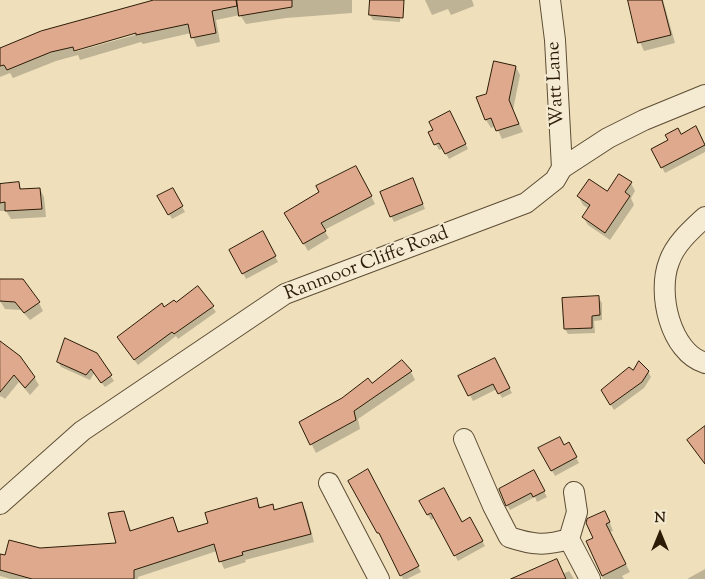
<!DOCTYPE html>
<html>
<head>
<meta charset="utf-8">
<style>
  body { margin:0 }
  #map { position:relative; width:705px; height:579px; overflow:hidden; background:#efe0bb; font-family:"Sorts Mill Goudy",serif }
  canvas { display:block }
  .north { position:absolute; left:635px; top:509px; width:50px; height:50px; -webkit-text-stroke:4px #f5ebd3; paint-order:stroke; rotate:0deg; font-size:14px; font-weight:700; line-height:20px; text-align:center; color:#2c1c07 }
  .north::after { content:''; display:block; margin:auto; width:18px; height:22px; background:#2c1c07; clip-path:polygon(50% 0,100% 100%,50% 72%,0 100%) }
</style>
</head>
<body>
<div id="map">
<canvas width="705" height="579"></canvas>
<div class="north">N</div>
</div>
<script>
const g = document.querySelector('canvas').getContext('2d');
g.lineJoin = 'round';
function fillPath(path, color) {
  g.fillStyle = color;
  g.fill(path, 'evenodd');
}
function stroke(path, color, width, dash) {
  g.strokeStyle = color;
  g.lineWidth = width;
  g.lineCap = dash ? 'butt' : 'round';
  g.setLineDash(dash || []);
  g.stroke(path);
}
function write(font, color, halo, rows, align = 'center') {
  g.font = font + ' "Sorts Mill Goudy",serif';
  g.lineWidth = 4;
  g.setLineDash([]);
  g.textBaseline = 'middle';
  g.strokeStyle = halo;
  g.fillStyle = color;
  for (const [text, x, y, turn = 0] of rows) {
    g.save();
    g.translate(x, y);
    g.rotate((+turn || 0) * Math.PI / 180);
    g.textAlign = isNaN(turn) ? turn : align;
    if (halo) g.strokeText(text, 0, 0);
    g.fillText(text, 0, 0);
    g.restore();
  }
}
const shadow = new Path2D(`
  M160 0H352V13L286 18 246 24 240 15 216 20 220 42 197 47 191 33 143 44 141 42 80 60 78 55 56 61 13 78 10 73 0 77V49ZM141 30 142 33 74 52V50Z
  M371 0H401L400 22 373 20 370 15Z
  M425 0H472L474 6 451 15 448 9 432 15Z
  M636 0H663L675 43 644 51 640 42Z
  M516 67 520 75 513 110 523 132 502 139 496 126 491 128 486 120 487 95Z
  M453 118 468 149 449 159 443 148 439 150 430 133Z
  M696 127 705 144V152L665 173 653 150Z
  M360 174 375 204 324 230 329 238 308 251 286 213Z
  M413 180 425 209 394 222 391 216Z
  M631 183 635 191 631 198 634 205 610 240 588 225 583 217 589 209 583 205 578 196 607 193Z
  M19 184 22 190 40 189 44 197 46 217 11 219 6 211H0V185Z
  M172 189 185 212 172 219 159 197Z
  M263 233 278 262 246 279 231 250Z
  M0 281 39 303 43 311 30 320 21 310 5 309 0 301Z
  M198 287 216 312 178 339 176 336 138 365 121 342 164 309 176 304Z
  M598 297 602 303V320L594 321 595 333 568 334 565 329 564 299Z
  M0 343 34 377 39 385 30 395 19 382 5 399 1 396 0 397Z
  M96 354 114 381 105 387 94 373 90 380 61 367 58 362Z
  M497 365 512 393 502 398 497 389 473 401 460 376Z
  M411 372 415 380 358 419 360 429 316 453 301 423 372 385Z
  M633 372H648L651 377 644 388 614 410 602 390Z
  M569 444 579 463 555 476 540 449Z
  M367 471 421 572 407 579H403L382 537 349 481Z
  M534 472 547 497 537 502 535 497 510 510 507 505Z
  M256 499 261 508 272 505 275 511 301 504 306 511 314 542 245 560 246 562 224 569 217 551 138 577V579H11L0 576V555L6 557 40 549 118 544 123 512 132 532 173 518 179 533 210 524Z
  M421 502 461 523 470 519 485 546 458 561 435 518 431 520Z
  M609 520 613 531 609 532 630 572 622 576 624 579H603L587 541 595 538Z
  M705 569V579H687Z
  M569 571 574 579H532L563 574Z`);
const building = new Path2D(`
  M154 0H236L237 6 212 11 216 33 191 38 188 24 136 35V33L74 51 73 47 51 52 7 70 4 65 0 66V48L41 31Z
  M237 0H292V7L239 16Z
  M370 0H404L403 18 369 15Z
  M628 0H662L671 35 638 43Z
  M494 61 516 66 509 100 519 124 496 131 491 118 485 120 476 97 486 94Z
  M450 111 466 144 445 154 439 143 434 145 428 132 433 130 429 122Z
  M696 126 705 145 661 168 651 149 668 140 665 135 678 128 681 134Z
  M356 166 372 196 321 223 326 231 303 244 284 213 319 192 316 186Z
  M619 174 632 182 625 192 630 196 605 233 582 217 590 205 577 196 589 179 607 191Z
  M413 178 423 204 390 217 380 192Z
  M19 182 20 189 40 188 42 209 5 211V202L0 203V184Z
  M173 188 183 206 168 215 157 196Z
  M263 231 276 256 242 274 229 250Z
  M0 279H23L40 302 24 313 15 302 0 301Z
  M198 286 214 306 174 334 172 332 134 360 117 337 162 303 164 307 174 300 176 302Z
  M599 296 600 315 592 316V328L564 329 562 298Z
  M65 338 97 353 112 375 101 383 91 369 86 375 57 362Z
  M0 341 20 356 35 377 25 388 14 375 0 392Z
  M495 358 510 388 498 394 493 384 468 396 458 376Z
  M402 360 412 371 354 411 356 420 310 445 299 422 342 398 368 378 372 383Z
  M639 361 649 371 642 382 610 405 601 390 629 367 633 370Z
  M705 426V464L687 440Z
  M560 437 564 445 569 442 577 457 551 471 538 448Z
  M368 469 419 566 400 576 379 533H377L348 481Z
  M534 470 545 491 533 497 531 493 506 506 499 489Z
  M444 488 462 522 470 517 483 541 454 556 431 513 427 515 419 501Z
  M257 498 259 508 273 504 274 510 302 502 311 534 242 552 243 555 219 562 214 544 134 570V579H32L0 570V554L5 555 9 540 40 548 116 543 108 513 124 511 130 531 173 517 178 532 208 523 205 513Z
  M605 511 610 522 606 524 626 564 602 576 586 541 593 538 586 523 587 519Z
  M557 559 566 579H511Z`);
const minor = new Path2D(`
  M550 0 555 40 562 168
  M705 217C691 230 675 244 669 262 657 293 670 352 705 363
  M464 439 493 506 509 537C533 545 545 546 569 539
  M329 483 379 579
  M574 492 577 512 569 539 590 579
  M0 504 82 431 285 294 526 203 555 180 562 168 608 138 644 120 705 95`);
const streetNames = [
  ["Watt Lane",557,84,-93],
  ["Ranmoor Cliffe Road",367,265,-21]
];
fillPath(shadow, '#0003');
fillPath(building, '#dfa98d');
stroke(building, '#2c1c07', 1);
stroke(minor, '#5d4d34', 22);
stroke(minor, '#f5ebd3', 20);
write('19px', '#2c1c07', '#f5ebd3', streetNames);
</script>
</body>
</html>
